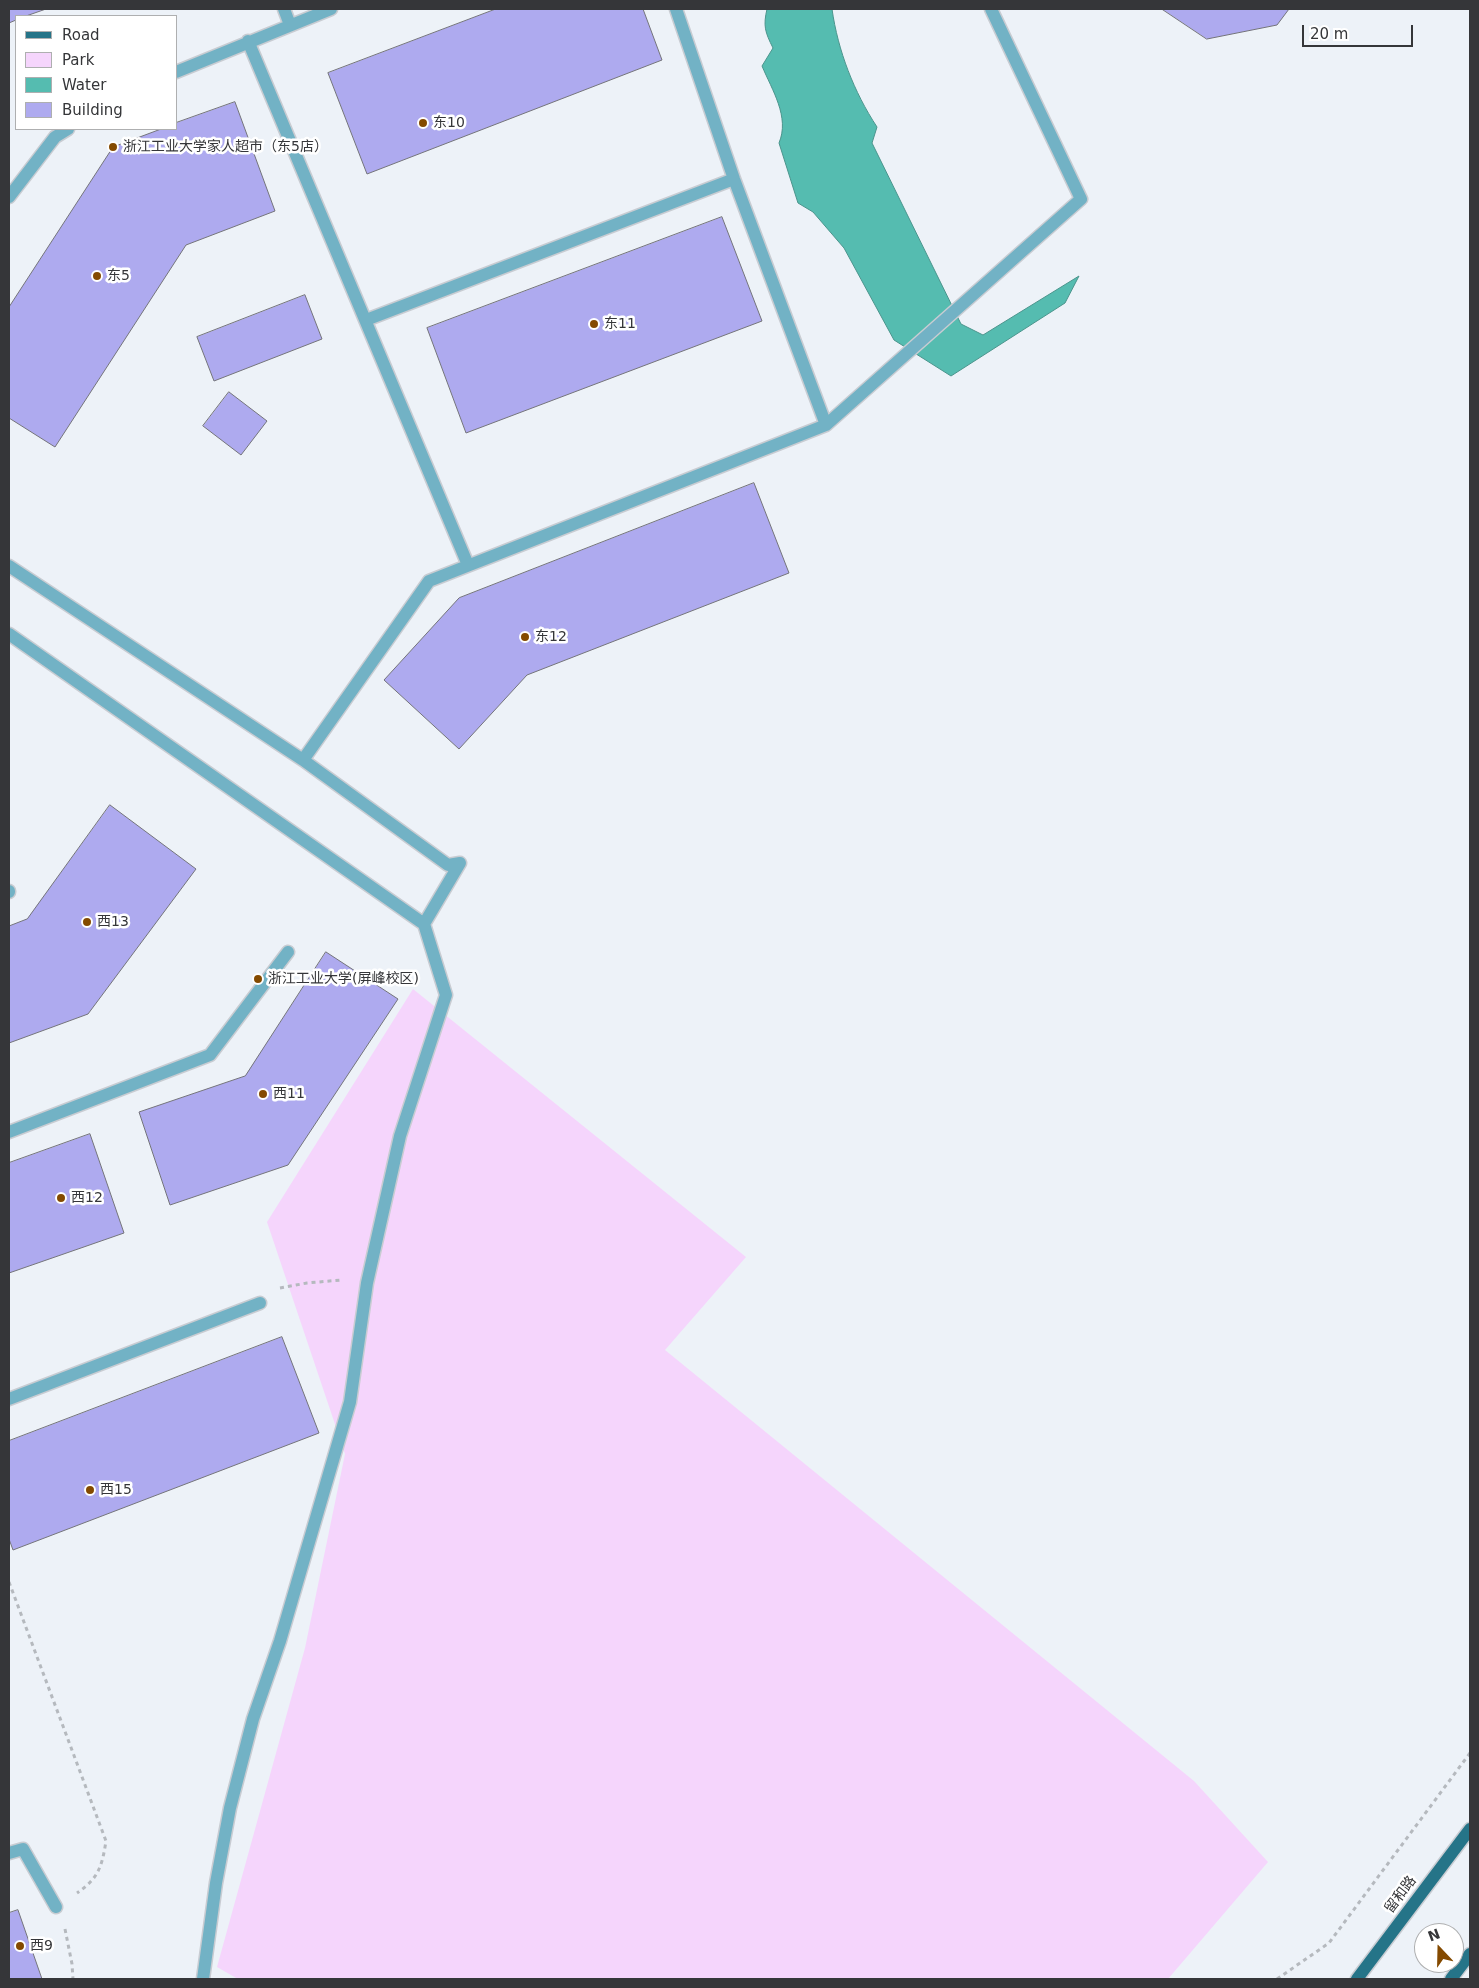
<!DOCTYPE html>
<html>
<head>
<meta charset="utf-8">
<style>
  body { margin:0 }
  #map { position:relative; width:1479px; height:1988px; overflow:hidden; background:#edf2f8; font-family:"DejaVu Sans",sans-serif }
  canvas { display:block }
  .frame { position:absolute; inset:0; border:10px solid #353639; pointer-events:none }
  .legend { position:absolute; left:15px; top:15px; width:162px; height:115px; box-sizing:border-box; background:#fff; border:1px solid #aeafb0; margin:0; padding:6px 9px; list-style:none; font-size:15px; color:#353639 }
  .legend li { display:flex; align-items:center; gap:10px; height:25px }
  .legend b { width:25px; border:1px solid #aeafb0 }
  .north { position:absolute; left:1414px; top:1923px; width:50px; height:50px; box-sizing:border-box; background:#fff; border:1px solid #aeafb0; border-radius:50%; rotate:339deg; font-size:14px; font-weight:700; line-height:20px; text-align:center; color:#353639 }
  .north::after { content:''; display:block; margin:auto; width:18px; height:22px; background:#844a00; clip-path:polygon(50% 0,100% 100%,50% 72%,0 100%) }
  .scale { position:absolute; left:1302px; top:25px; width:111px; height:22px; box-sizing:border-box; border:2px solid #353639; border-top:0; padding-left:6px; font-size:15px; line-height:18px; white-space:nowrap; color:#353639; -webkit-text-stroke:4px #fff; paint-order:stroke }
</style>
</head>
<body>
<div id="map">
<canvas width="1479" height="1988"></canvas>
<div class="frame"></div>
<ul class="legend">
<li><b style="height:6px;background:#257488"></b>Road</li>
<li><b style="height:14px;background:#f5d5fc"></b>Park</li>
<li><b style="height:14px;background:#55bcb0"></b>Water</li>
<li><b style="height:14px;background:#aeaaef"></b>Building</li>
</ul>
<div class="north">N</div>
<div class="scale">20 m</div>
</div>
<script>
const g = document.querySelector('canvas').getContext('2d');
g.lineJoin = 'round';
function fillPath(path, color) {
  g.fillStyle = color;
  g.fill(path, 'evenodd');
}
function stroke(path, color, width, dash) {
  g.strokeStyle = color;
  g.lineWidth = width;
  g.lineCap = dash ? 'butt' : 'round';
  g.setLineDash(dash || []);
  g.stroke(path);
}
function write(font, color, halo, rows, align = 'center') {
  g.font = font + ' "DejaVu Sans","Noto Sans SC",sans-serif';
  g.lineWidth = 5;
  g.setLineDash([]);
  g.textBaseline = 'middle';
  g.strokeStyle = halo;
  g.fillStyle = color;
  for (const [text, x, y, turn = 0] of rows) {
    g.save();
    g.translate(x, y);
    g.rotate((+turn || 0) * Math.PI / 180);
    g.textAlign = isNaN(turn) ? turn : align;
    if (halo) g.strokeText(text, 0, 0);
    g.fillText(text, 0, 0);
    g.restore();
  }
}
const green = new Path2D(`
  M413 989 746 1257 665 1350 1194 1781 1268 1862 1168 1979H238L217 1967 305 1648 345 1454 267 1222Z`);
const water = new Path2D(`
  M767 9H832C838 51 854 92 877 127L872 143 961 324 983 335 1079 276 1065 303 951 376 894 340 844 248 813 212 798 203 779 143C790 117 772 90 762 66L773 48C765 32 763 26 767 9Z`);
const building = new Path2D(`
  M9 9H46L26 16H16V20L9 23Z
  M496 9H643L662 60 367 174 328 73Z
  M1162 9H1289L1277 25 1207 39Z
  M235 102 275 211 186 245 55 447 9 418V307L113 147 161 129H176V123Z
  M722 217 762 321 466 433 427 328Z
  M305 295 322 339 214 381 197 337Z
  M229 392 267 421 241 455 203 426Z
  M754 483 789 573 527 675 459 749 384 680 459 598Z
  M110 805 196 869 88 1014 9 1043V926L27 919Z
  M326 952 398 999 288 1165 170 1205 139 1112 245 1076Z
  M90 1134 124 1233 9 1273V1163Z
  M282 1337 319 1433 13 1550 9 1539V1441Z
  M18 1910 42 1979H9V1913Z`);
const path = new Path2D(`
  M280 1288 307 1283 341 1280
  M9 1582 106 1841C102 1866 99 1878 77 1893
  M65 1929 72 1964 73 1979
  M1277 1979 1329 1943 1470 1753`);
const minor = new Path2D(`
  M284 9 290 25
  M676 9 734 179 826 425
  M248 41 468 565
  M176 72 331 9
  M9 197 55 137 68 129
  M366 320 734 179
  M9 566 303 760 448 865 460 863 424 924 9 634
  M303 760 429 581 826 425 1081 199 991 9
  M9 892V891
  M9 1132 210 1055 288 952
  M9 1399 260 1303
  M9 1853 23 1849 56 1907
  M203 1979 216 1883 230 1808 253 1719 280 1641 350 1402 367 1283 400 1136 446 995 424 924`);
const major = new Path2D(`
  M1357 1979 1470 1829
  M1451 1979 1470 1954`);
const markers = [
  [423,123,5,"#844a00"],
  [113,147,5,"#844a00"],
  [97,276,5,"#844a00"],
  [594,324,5,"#844a00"],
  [525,637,5,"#844a00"],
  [87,922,5,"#844a00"],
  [258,979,5,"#844a00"],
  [263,1094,5,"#844a00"],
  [61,1198,5,"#844a00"],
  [90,1490,5,"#844a00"],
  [20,1946,5,"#844a00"]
];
const poiNames = [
  ["东10",433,123],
  ["浙江工业大学家人超市（东5店）",123,147],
  ["东5",107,276],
  ["东11",604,324],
  ["东12",535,637],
  ["西13",97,922],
  ["浙江工业大学(屏峰校区)",268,979],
  ["西11",273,1094],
  ["西12",71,1198],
  ["西15",100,1490],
  ["西9",30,1946]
];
const streetNames = [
  ["留和路",1401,1895,-53]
];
fillPath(green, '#f5d5fc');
fillPath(water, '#55bcb0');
stroke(water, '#4b948c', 1);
fillPath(building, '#aeaaef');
stroke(building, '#74747a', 1);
stroke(minor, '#c8ccd2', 15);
stroke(major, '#c8ccd2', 15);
stroke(path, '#b5b9be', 3, [4, 4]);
stroke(minor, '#72b2c5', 12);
stroke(major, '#257488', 12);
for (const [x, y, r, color] of markers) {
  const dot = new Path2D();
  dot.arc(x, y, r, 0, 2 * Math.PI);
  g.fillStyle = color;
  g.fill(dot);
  stroke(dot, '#fff', 2);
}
write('14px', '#353639', '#fff', poiNames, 'left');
write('14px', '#353639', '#fff', streetNames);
</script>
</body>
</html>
